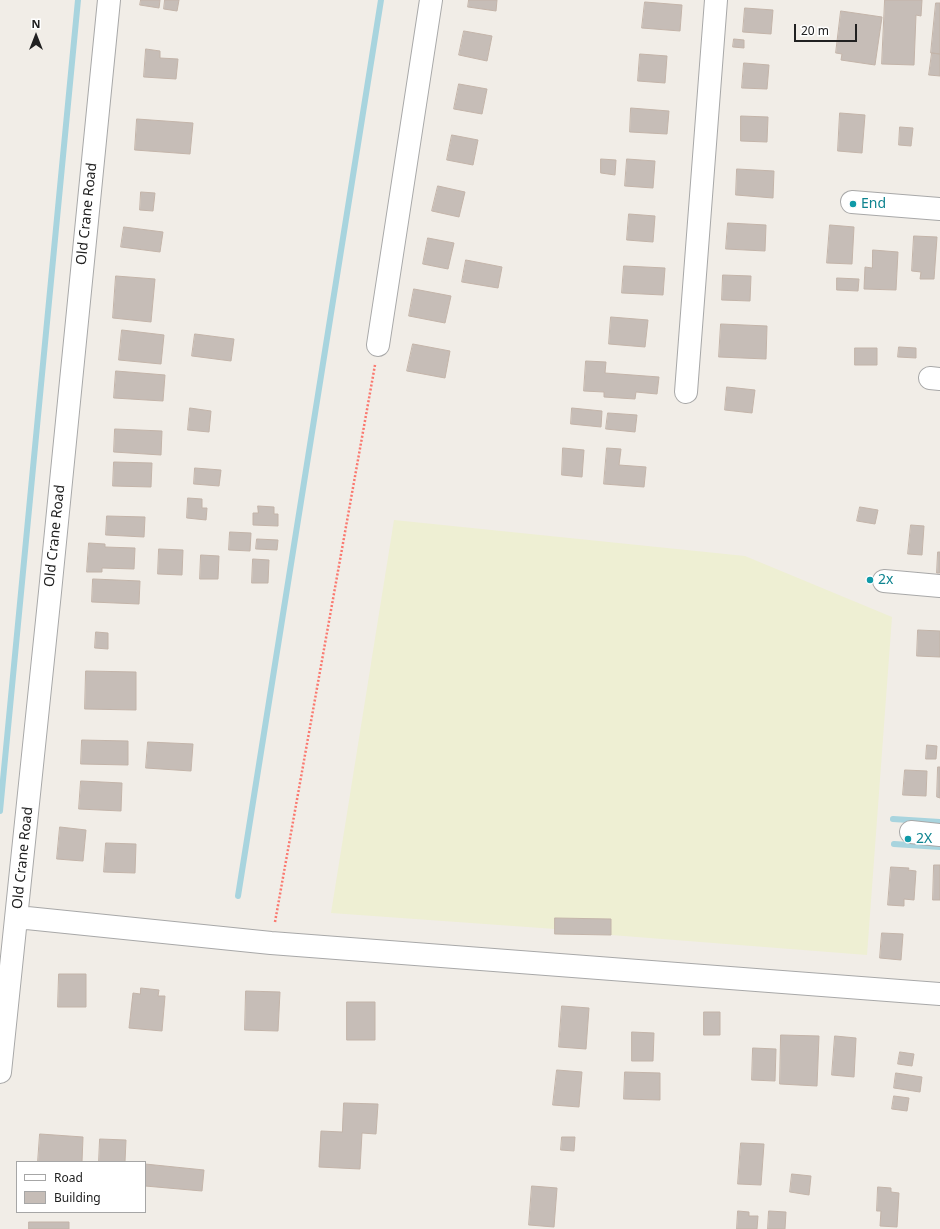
<!DOCTYPE html>
<html>
<head>
<meta charset="utf-8">
<style>
  body { margin:0 }
  #map { position:relative; width:940px; height:1229px; overflow:hidden; background:#f1ede7; font-family:"Noto Sans",sans-serif }
  canvas { display:block }
  .legend { position:absolute; left:16px; top:1161px; width:130px; height:52px; box-sizing:border-box; background:#fff; border:1px solid #a6a6a6; margin:0; padding:5px 7px; list-style:none; font-size:12px; color:#212121 }
  .legend li { display:flex; align-items:center; gap:8px; height:20px }
  .legend b { width:20px; border:1px solid #a6a6a6 }
  .north { position:absolute; left:16px; top:16px; width:40px; height:40px; -webkit-text-stroke:3px #fff; paint-order:stroke; rotate:0deg; font-size:11px; font-weight:700; line-height:16px; text-align:center; color:#212121 }
  .north::after { content:''; display:block; margin:auto; width:14px; height:18px; background:#212121; clip-path:polygon(50% 0,100% 100%,50% 72%,0 100%) }
  .scale { position:absolute; left:794px; top:24px; width:63px; height:18px; box-sizing:border-box; border:2px solid #212121; border-top:0; padding-left:5px; font-size:12px; line-height:14px; white-space:nowrap; color:#212121; -webkit-text-stroke:3px #fff; paint-order:stroke }
</style>
</head>
<body>
<div id="map">
<canvas width="940" height="1229"></canvas>
<ul class="legend">
<li><b style="height:5px;background:#fff"></b>Road</li>
<li><b style="height:11px;background:#c6bdb7"></b>Building</li>
</ul>
<div class="north">N</div>
<div class="scale">20 m</div>
</div>
<script>
const g = document.querySelector('canvas').getContext('2d');
g.lineJoin = 'round';
function fillPath(path, color) {
  g.fillStyle = color;
  g.fill(path, 'evenodd');
}
function stroke(path, color, width, dash) {
  g.strokeStyle = color;
  g.lineWidth = width;
  g.lineCap = dash ? 'butt' : 'round';
  g.setLineDash(dash || []);
  g.stroke(path);
}
function write(font, color, halo, rows, align = 'center') {
  g.font = font + ' "Noto Sans",sans-serif';
  g.lineWidth = 3.5;
  g.setLineDash([]);
  g.textBaseline = 'middle';
  g.strokeStyle = halo;
  g.fillStyle = color;
  for (const [text, x, y, turn = 0] of rows) {
    g.save();
    g.translate(x, y);
    g.rotate((+turn || 0) * Math.PI / 180);
    g.textAlign = isNaN(turn) ? turn : align;
    if (halo) g.strokeText(text, 0, 0);
    g.fillText(text, 0, 0);
    g.restore();
  }
}
const farmland = new Path2D(`
  M394 520 745 556 892 617 867 955 611 935V919L555 918V929L331 913Z`);
const stream = new Path2D(`
  M0 811 78 0
  M893 819 940 822
  M894 844 940 847
  M238 896 381 0`);
const building = new Path2D(`
  M141 0H160L159 8 140 5Z
  M165 0H179L177 11 164 9Z
  M469 0H497L496 11 468 7Z
  M885 0H922L921 16 916 15 914 65 882 64Z
  M645 2 682 5 680 31 642 28Z
  M936 3H940V54L931 53Z
  M745 8 773 10 771 34 743 32Z
  M841 11 882 17 875 65 841 60 842 54 836 53Z
  M464 31 492 36 487 61 459 55Z
  M734 39 744 40V48L733 47Z
  M146 49 160 51V58L178 59 176 79 144 77Z
  M932 53 940 54V76L929 75Z
  M640 54 667 56 665 83 638 81Z
  M744 63 769 65 767 89 742 88Z
  M459 84 487 89 482 114 454 109Z
  M631 108 669 111 667 134 630 132Z
  M840 113 865 115 862 153 838 151Z
  M741 116 768 117 767 142 741 141Z
  M137 119 193 123 190 154 135 150Z
  M900 127 913 128 911 146 899 145Z
  M452 135 478 140 473 165 447 160Z
  M601 159 616 160 615 175 601 173Z
  M627 159 655 161 653 188 625 186Z
  M737 169 774 171 773 198 736 195Z
  M438 186 465 192 459 217 432 211Z
  M141 192 155 193 153 211 140 210Z
  M629 214 655 216 653 242 627 240Z
  M728 223 766 225 765 251 726 249Z
  M830 225 854 227 852 264 827 263Z
  M124 227 163 232 160 252 121 247Z
  M914 236 937 237 934 279H920L921 272 912 271Z
  M428 238 454 243 448 269 423 264Z
  M873 250 898 252 896 290 864 289 865 267 872 268Z
  M466 260 502 267 498 288 462 282Z
  M624 266 665 268 663 295 622 293Z
  M723 275 751 276 750 301 722 300Z
  M116 276 155 279 151 322 113 318Z
  M837 278 859 279 858 291 837 290Z
  M414 289 451 296 445 323 409 316Z
  M611 317 648 320 645 347 609 344Z
  M721 324 767 326 766 359 719 357Z
  M122 330 164 335 161 364 119 360Z
  M195 334 234 339 231 361 192 356Z
  M413 344 450 351 445 378 407 371Z
  M899 347 916 348V358L898 357Z
  M855 348H877V365H855Z
  M586 361 606 362 605 373 659 377 657 394 636 392 635 399 604 397V392L584 391Z
  M116 371 165 375 163 401 114 398Z
  M727 387 755 390 752 413 725 410Z
  M190 408 211 411 209 432 188 430Z
  M572 408 602 411 601 427 571 424Z
  M608 413 637 415 635 432 606 429Z
  M115 429 162 431 161 455 114 452Z
  M563 448 584 450 582 477 562 475Z
  M607 448 621 449 619 465 646 467 644 487 604 484Z
  M114 462 152 463 151 487 113 486Z
  M195 468 221 470 219 486 194 484Z
  M188 498 202 499V508H207L206 520 187 518Z
  M258 506 274 507V514H278V526L253 525V513H258Z
  M860 507 878 510 875 524 857 521Z
  M107 516 145 517 144 537 106 535Z
  M911 525 924 526 922 555 908 554Z
  M230 532 251 533 250 551 229 550Z
  M257 539 278 540 277 550 256 549Z
  M89 543 105 544V547L135 548 134 569 102 568V572H87Z
  M159 549 183 550 182 575 158 574Z
  M938 552H940V573H937Z
  M201 555 219 556 218 579H200Z
  M253 559 269 560 268 583H252Z
  M93 579 140 581 139 604 92 602Z
  M918 630 940 631V657L917 656Z
  M96 632 108 633V649L95 648Z
  M86 671 136 672V710L85 709Z
  M82 740 128 741V765L81 764Z
  M148 742 193 744 191 771 146 768Z
  M927 745 937 746 936 759H926Z
  M938 767H940V798L937 797Z
  M905 770 927 771 926 796 903 795Z
  M81 781 122 783 121 811 79 809Z
  M60 827 86 830 83 861 57 859Z
  M106 843 136 844 135 873 104 872Z
  M934 865H940V900H933Z
  M891 867 909 868 908 870 916 871 914 900 904 899V906L888 905Z
  M555 918 611 919V935L555 934Z
  M882 933 903 934 901 960 880 958Z
  M59 974H86V1007H58Z
  M141 988 159 990 158 996H165L162 1031 129 1028 133 993 140 994Z
  M246 991 280 992 278 1031 245 1030Z
  M347 1002H375V1040H347Z
  M562 1006 589 1008 586 1049 559 1047Z
  M704 1012H720V1035H704Z
  M632 1032 654 1033 653 1061H632Z
  M781 1035 819 1036 817 1086 780 1084Z
  M835 1036 856 1038 854 1077 832 1075Z
  M753 1048 776 1049 775 1081 752 1080Z
  M900 1052 914 1054 912 1066 898 1064Z
  M557 1070 582 1072 579 1107 553 1105Z
  M625 1072 660 1073V1100L624 1099Z
  M896 1073 922 1077 920 1092 894 1088Z
  M894 1096 909 1098 907 1111 892 1109Z
  M344 1103 378 1104 376 1134 362 1133 360 1169 319 1167 321 1131 342 1132Z
  M40 1134 83 1137 82 1162H38Z
  M562 1137H575L574 1151 561 1150Z
  M100 1139 126 1140 125 1162H99Z
  M741 1143 764 1144 761 1185 738 1184Z
  M145 1164 204 1170 202 1191 145 1186Z
  M792 1174 811 1176 809 1195 790 1192Z
  M532 1186 557 1188 554 1227 529 1225Z
  M878 1187 891 1188V1192L899 1193 897 1227 880 1226 881 1211H877Z
  M738 1211 749 1212V1216H758L757 1229H737Z
  M769 1211 786 1212 785 1229H768Z
  M29 1222H69V1229H29Z`);
const path = new Path2D(`
  M275 922 375 365`);
const minor = new Path2D(`
  M852 202 940 209
  M378 345 431 0
  M930 378 940 379
  M686 392 716 0
  M884 581 940 586
  M911 832 940 835
  M17 917 271 943 940 994
  M0 1072 50 592 109 0`);
const markers = [
  [853,204,4,"#0f9aa8"],
  [870,580,4,"#0f9aa8"],
  [908,839,4,"#0f9aa8"]
];
const cultureNames = [
  ["End",861,204],
  ["2x",878,580],
  ["2X",916,839]
];
const streetNames = [
  ["Old Crane Road",87,214,-84],
  ["Old Crane Road",55,536,-84],
  ["Old Crane Road",23,858,-84]
];
fillPath(farmland, '#eeefd3');
stroke(stream, '#a8d4de', 6);
fillPath(building, '#c6bdb7');
stroke(building, '#c3b4a9', 1);
stroke(minor, '#a8a8a8', 24);
stroke(path, '#fa786f', 2.5, [2, 2]);
stroke(minor, '#fff', 22);
for (const [x, y, r, color] of markers) {
  const dot = new Path2D();
  dot.arc(x, y, r, 0, 2 * Math.PI);
  g.fillStyle = color;
  g.fill(dot);
  stroke(dot, '#fff', 1.5);
}
write('14px', '#0d838f', '#fff', cultureNames, 'left');
write('14px', '#212121', '#fff', streetNames);
</script>
</body>
</html>
